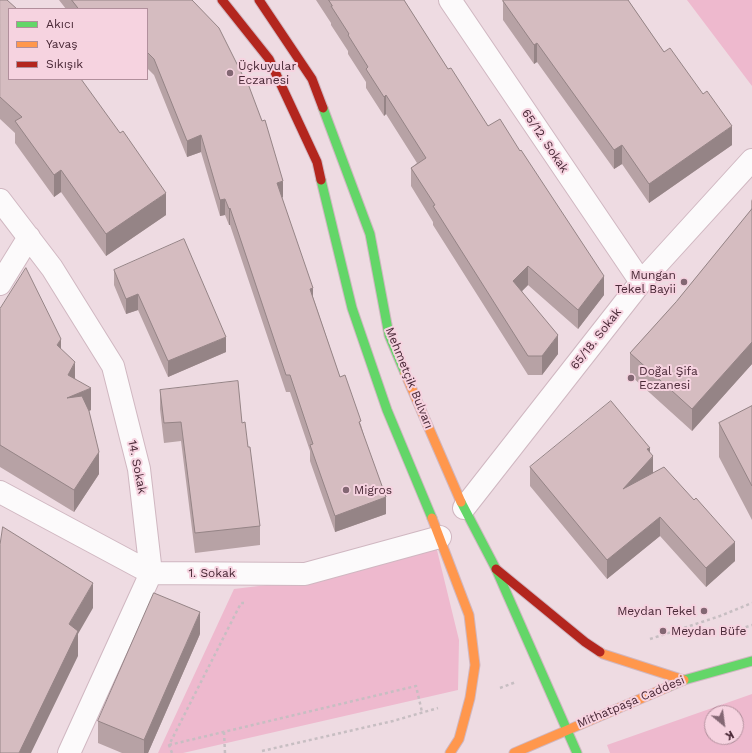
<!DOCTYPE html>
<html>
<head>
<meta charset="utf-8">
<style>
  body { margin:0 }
  #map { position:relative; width:752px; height:753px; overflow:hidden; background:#eedbe2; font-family:"Work Sans",sans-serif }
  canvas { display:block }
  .legend { position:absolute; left:8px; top:8px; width:140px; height:72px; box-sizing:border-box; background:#f6d3e0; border:1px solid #b18f9c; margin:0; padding:5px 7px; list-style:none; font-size:12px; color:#4a2937 }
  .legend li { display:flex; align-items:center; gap:8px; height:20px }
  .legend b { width:20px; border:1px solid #b18f9c }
  .north { position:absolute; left:704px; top:705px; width:40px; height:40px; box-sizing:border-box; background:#f6d3e0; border:1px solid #b18f9c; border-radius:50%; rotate:151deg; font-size:11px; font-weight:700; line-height:16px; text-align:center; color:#4a2937 }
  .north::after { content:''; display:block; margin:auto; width:14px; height:18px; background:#836773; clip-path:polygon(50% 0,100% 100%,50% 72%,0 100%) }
</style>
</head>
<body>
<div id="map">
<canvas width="752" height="753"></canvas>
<ul class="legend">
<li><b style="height:5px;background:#63d668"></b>Akıcı</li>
<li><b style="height:5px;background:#ff974d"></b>Yavaş</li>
<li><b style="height:5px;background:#b3261e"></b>Sıkışık</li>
</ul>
<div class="north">K</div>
</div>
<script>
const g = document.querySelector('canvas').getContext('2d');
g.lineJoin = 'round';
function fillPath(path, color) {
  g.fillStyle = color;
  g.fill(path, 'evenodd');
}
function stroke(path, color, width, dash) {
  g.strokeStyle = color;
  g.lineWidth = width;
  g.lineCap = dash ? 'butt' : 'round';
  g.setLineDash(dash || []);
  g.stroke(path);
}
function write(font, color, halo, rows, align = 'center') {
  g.font = font + ' "Work Sans",sans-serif';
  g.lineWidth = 4;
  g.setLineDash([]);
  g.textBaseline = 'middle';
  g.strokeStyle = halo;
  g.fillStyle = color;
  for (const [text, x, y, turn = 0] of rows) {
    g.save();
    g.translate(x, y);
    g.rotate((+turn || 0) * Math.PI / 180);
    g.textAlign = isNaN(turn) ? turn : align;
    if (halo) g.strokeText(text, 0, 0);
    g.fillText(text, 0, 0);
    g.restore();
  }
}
const green = new Path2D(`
  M687 0H752V86Z
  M436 546 459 640 458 690 183 753H158L234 589 292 582Z
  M752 694V753H610L607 745ZM712 713H736V737H712Z`);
const path = new Path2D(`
  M723 635 752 625
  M650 639 720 616 752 603
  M500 688 516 682
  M224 732 225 753
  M169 745 416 686 422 712
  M262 751 393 721 438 708
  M172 753 169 745 241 603H244`);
const street = new Path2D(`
  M450 0 641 282
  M0 200 52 268 113 366 139 469 151 573 69 753
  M0 284 29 237
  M0 492 151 573 305 574 440 537
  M464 508 641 282 752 160`);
const fast = new Path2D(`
  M323 108 370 234 389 335 405 373
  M321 180 352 308 387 410 432 518
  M461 502 496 569 577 753
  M668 687 684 680 752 661`);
const slow = new Path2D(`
  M405 373 461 502
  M432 518 469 615 475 665 470 698 459 739 450 753
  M600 652 603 654 684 680
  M514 753 668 687`);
const jam = new Path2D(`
  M222 0 269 59 317 162 321 180
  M259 0 312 79 323 108
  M496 569 585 642 600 652`);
const wall = new Path2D(`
  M0 0 166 215 106 256 61 192 54 197 15 143V133L0 119Z
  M59 0H192L283 197 282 198 313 297 340 377 361 425 386 514 335 532 310 461V451L290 392H286L230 225H229L225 215 220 216 201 152 187 157 154 75 147 68V9H66Z
  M316 0H404L448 69 488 126 604 295 578 329 528 285 522 291 558 354 542 375H528L433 225V222L411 186V168L417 163 386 114 384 116 366 88V82L348 54V51L331 25V23Z
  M502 0H628L664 52 732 145 649 203 622 164 614 169 537 62 534 64 503 20V2Z
  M752 199V364L692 431 630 375V353L676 302 751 210V201Z
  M114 270 226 352 168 377 138 310 126 314 114 285Z
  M0 309 61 349 75 378 91 410 89 411 99 474 74 512 0 467Z
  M160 390 242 423 248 447 260 526V545L195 553 181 441 164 443 160 409Z
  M752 406V520L719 457V423Z
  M650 452 653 473 735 561 706 587 660 536 607 579 530 486V467Z
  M200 634 148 753H122L98 743V721Z`);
const shadedWall = new Path2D(`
  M537 43V62L534 64V45Z
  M386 95V114L384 116V97Z
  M732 126V145L649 203V184Z
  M201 135V152L187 157V141Z
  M622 145V164L614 169V150Z
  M61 170V192L54 197V175Z
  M283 181V197L277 199V183Z
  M166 193V215L106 256V234Z
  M225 199V215L220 216V200Z
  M230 208V225H229V209Z
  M528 266V285L513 300V281Z
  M604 276V295L578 329V310Z
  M313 288V305L310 289Z
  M138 294V310L126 314V299Z
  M558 335V354L542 375V356Z
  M226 337V352L168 377V361Z
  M61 339V361L57 345Z
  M752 342V364L692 431V409Z
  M75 362V384L68 375Z
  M91 388V410L67 420V398Z
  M650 448V460L653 456V475L623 489 647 449Z
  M99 452V474L74 512V490Z
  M386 497V514L335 532V516Z
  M660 517V536L607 579V560Z
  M735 542V561L706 587V568Z
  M93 583V608L78 634V656L31 753H19L69 624Z
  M200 612V634L148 753H144V740Z`);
const building = new Path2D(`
  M0 0H7L17 9H9V79H81L120 133 123 131 166 193 106 234 61 170 54 175 15 121 22 117 0 97Z
  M72 0H192L219 28 246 82 247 81 262 121 265 120 283 181 277 183 313 288 310 289 340 377 345 375 361 421 359 422 386 497 335 516 310 445 313 444 290 375H286L230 208 229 209 225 199 220 200 201 135 187 141 154 59 147 52V9H79Z
  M329 0H404L448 69 451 68 488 126 500 119 520 151 521 150 604 276 578 310 528 266 513 281 558 335 542 356H528L433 206 435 205 411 168 426 158 386 95 384 97 366 69 368 67 348 35 349 34 331 6H332Z
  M504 0H628L664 52 670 48 703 94 707 91 732 126 649 184 622 145 614 150 537 43 534 45 503 1Z
  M752 209V342L692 409 630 353 676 302Z
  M184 239 226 337 168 361 138 294 126 299 114 270Z
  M26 268 61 339 57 345 75 362 68 375 91 388 67 398 82 396 89 411 99 452 74 490 0 445V309Z
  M238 381 242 423 245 422 248 447H250L260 526 195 533 181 422 164 423 160 390Z
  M611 401 650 448 647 449 653 456 623 489 664 467 694 500 696 498 735 542 706 568 660 517 607 560 530 467Z
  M752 406V486L719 423Z
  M3 527 93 583 69 624 78 631 19 753H0V545Z
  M154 593 200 612 144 740 98 721Z`);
const markers = [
  [230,73,4,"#836773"],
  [684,282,4,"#836773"],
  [631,378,4,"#836773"],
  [346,490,4,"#836773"],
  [704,611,4,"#836773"],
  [663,631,4,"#836773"]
];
const poiNames = [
  ["Üçkuyular",238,66],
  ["Eczanesi",238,80],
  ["Mungan",676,275,"right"],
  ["Tekel Bayii",676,289,"right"],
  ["Doğal Şifa",639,371],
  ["Eczanesi",639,385],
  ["Migros",354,490],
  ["Meydan Tekel",696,611,"right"],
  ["Meydan Büfe",671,631]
];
const streetNames = [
  ["65/12. Sokak",545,141,56],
  ["65/18. Sokak",596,339,-52],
  ["Mehmetçik Bulvarı",409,378,68],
  ["14. Sokak",137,467,79],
  ["1. Sokak",212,573],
  ["Mithatpaşa Caddesi",631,702,-23]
];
fillPath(green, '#eeb9ce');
stroke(street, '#d0b7c1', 24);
stroke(fast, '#d0b7c1', 11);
stroke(slow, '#d0b7c1', 11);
stroke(jam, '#d0b7c1', 11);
stroke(path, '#c7bec2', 2.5, [3, 3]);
stroke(street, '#fcfafb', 22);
stroke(fast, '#63d668', 9);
stroke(slow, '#ff974d', 9);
stroke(jam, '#b3261e', 9);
fillPath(wall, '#b7a2a5');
fillPath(shadedWall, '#958486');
fillPath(building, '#d5bcc0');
stroke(building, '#958486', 1);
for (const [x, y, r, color] of markers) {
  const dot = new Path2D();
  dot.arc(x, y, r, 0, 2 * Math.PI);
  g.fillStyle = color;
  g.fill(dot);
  stroke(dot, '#f6d3e0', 1.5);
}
write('12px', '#4a2937', '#f6d3e0', poiNames, 'left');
write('12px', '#4a2937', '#f6d3e0', streetNames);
</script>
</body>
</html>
